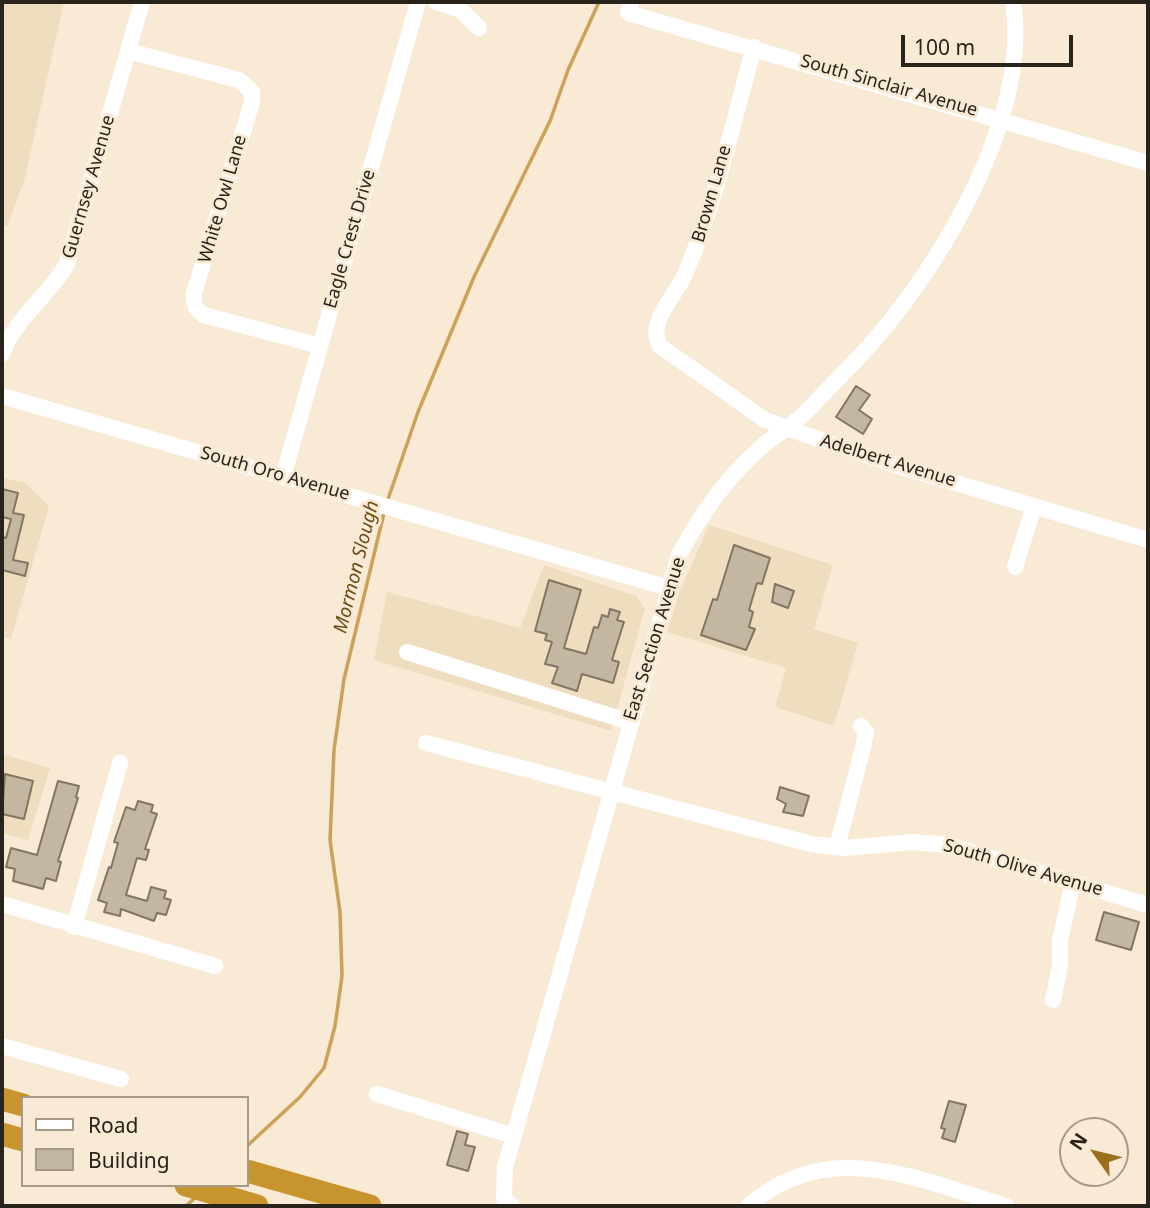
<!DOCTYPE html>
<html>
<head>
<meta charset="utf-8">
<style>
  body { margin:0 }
  #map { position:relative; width:1150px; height:1208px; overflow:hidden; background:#f8ead4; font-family:"Noto Sans",sans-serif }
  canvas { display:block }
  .frame { position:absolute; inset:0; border:4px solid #28231b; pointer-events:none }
  .legend { position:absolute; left:21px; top:1096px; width:228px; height:91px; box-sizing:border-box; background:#f8ead4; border:2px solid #a59a8a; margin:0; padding:9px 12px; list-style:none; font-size:21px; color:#28231b }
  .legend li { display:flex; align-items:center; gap:14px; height:35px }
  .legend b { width:35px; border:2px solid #a59a8a }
  .north { position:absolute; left:1059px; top:1117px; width:70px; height:70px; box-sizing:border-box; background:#f8ead4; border:2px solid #a59a8a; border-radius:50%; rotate:304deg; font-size:19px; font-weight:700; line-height:28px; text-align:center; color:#28231b }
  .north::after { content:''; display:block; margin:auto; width:24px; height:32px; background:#9a701e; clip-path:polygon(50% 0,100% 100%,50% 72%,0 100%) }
  .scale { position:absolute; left:901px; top:35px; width:172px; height:32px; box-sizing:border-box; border:4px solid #28231b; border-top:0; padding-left:9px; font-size:21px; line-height:24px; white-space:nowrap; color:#28231b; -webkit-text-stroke:5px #f8ead4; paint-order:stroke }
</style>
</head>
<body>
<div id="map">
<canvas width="1150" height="1208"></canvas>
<div class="frame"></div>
<ul class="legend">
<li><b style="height:9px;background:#fff"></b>Road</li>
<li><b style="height:19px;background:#c4b7a2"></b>Building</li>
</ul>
<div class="north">N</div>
<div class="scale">100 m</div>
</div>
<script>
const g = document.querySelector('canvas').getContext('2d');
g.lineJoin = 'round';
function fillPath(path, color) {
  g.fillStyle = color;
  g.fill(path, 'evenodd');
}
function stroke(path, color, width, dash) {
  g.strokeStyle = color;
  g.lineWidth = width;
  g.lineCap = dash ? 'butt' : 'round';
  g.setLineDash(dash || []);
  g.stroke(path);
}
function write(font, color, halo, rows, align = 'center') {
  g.font = font + ' "Noto Sans",sans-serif';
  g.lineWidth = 6;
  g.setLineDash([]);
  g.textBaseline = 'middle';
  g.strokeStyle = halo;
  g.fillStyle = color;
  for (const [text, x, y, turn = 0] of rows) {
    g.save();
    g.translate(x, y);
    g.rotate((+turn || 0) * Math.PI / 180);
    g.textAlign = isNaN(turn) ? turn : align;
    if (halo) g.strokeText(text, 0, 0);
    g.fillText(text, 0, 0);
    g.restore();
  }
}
const built = new Path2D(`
  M2 2H64L25 178 7 227 2 226Z
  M2 478 24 482 49 506 11 639 2 636Z
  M709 525 833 565 814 629 858 643 834 726 775 707 786 668 667 632 681 588Z
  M544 565 636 596 645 608 611 731 374 660 387 592 520 628Z
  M2 754 50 768 28 840 2 833Z`);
const stream = new Path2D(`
  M387 502 418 412 474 277 550 121 568 70 599 2
  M247 1146 300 1097 324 1068 335 1026 342 976 340 912 330 840 334 750 344 679 384 513
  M186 1206 196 1197`);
const building = new Path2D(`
  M856 386 870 395 859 410 872 419 863 434 836 417Z
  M2 489 18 493 13 513 24 515 13 560 28 563 25 576 2 570V537L6 538 11 519 2 517Z
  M734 545 770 558 762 584 757 583 749 610 753 612 749 627 755 629 746 650 701 635 713 599 717 600Z
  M549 580 581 590 564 648 586 654 594 627 598 628 602 615 608 617 610 609 620 612 617 620 624 622 612 660 619 662 613 683 582 674 577 691 552 683 558 667 545 664 552 642 545 640 547 634 535 631Z
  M775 584 794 591 788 608 772 602Z
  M5 774 33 781 24 819 2 814Z
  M58 781 79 786 76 797 78 798 58 861 61 862 56 881 46 878 43 889 13 881 15 869 6 867 11 848 37 855Z
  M780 787 809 796 803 816 783 812 786 804 777 799Z
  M138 801 153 805 151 812 157 814 145 849 149 850 146 860 137 858 126 895 147 901 151 887 166 891 164 898 171 900 166 915 157 913 154 921 121 909 120 916 104 912 107 903 98 900 109 867 111 868 118 843 114 842 126 807 135 810Z
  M1104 912 1139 922 1131 950 1096 940Z
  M949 1101 966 1105 955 1142 942 1138 945 1129 941 1128Z
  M457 1131 468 1134 465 1145 475 1147 468 1171 447 1165Z`);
const minor = new Path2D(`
  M436 2 461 10 479 28
  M631 2 628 13 1148 163
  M754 47C733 123 716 202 685 274 676 296 646 322 660 346L765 420 786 428 892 464 1148 540
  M128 51 239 80 252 92V102L194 293C193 304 195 309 204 315L320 346
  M2 354C15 318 48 297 67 264L142 2
  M2 396 669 588
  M283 477 418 2
  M1015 567 1034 506
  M407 652 630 722
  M426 743 811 844 844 848 912 842 947 845 1148 905
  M837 847 863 748 866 732 861 726
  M2 904 215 966
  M74 927 120 763
  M1053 1000 1060 966V940L1073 882
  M2 1046 121 1079
  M377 1094 514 1136
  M512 1206 504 1199 505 1167 679 555C702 512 728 475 766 443 780 432 796 423 808 410 830 386 855 363 877 337 947 255 1030 113 1013 2
  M748 1206C829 1136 916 1179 1006 1206`);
const highway = new Path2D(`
  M2 1099 23 1105
  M2 1134 23 1140
  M247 1171 370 1206
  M186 1185 257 1206`);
const streetNames = [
  ["South Sinclair Avenue",889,86,16],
  ["Guernsey Avenue",89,187,-74],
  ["Brown Lane",712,194,-74],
  ["White Owl Lane",223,199,-74],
  ["Eagle Crest Drive",350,239,-74],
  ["Adelbert Avenue",888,461,17],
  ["South Oro Avenue",275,474,16],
  ["East Section Avenue",655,639,-73],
  ["South Olive Avenue",1023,868,16]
];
const waterNames = [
  ["Mormon Slough",357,567,-76]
];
fillPath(built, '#efddc0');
stroke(stream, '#cca259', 3.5);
fillPath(building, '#c4b7a2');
stroke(building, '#827662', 2);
stroke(minor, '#fff', 16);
stroke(highway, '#c8942e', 23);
write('18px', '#28231b', '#f8ead4', streetNames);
write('italic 19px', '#6a4d15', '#f8ead4', waterNames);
</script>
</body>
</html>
